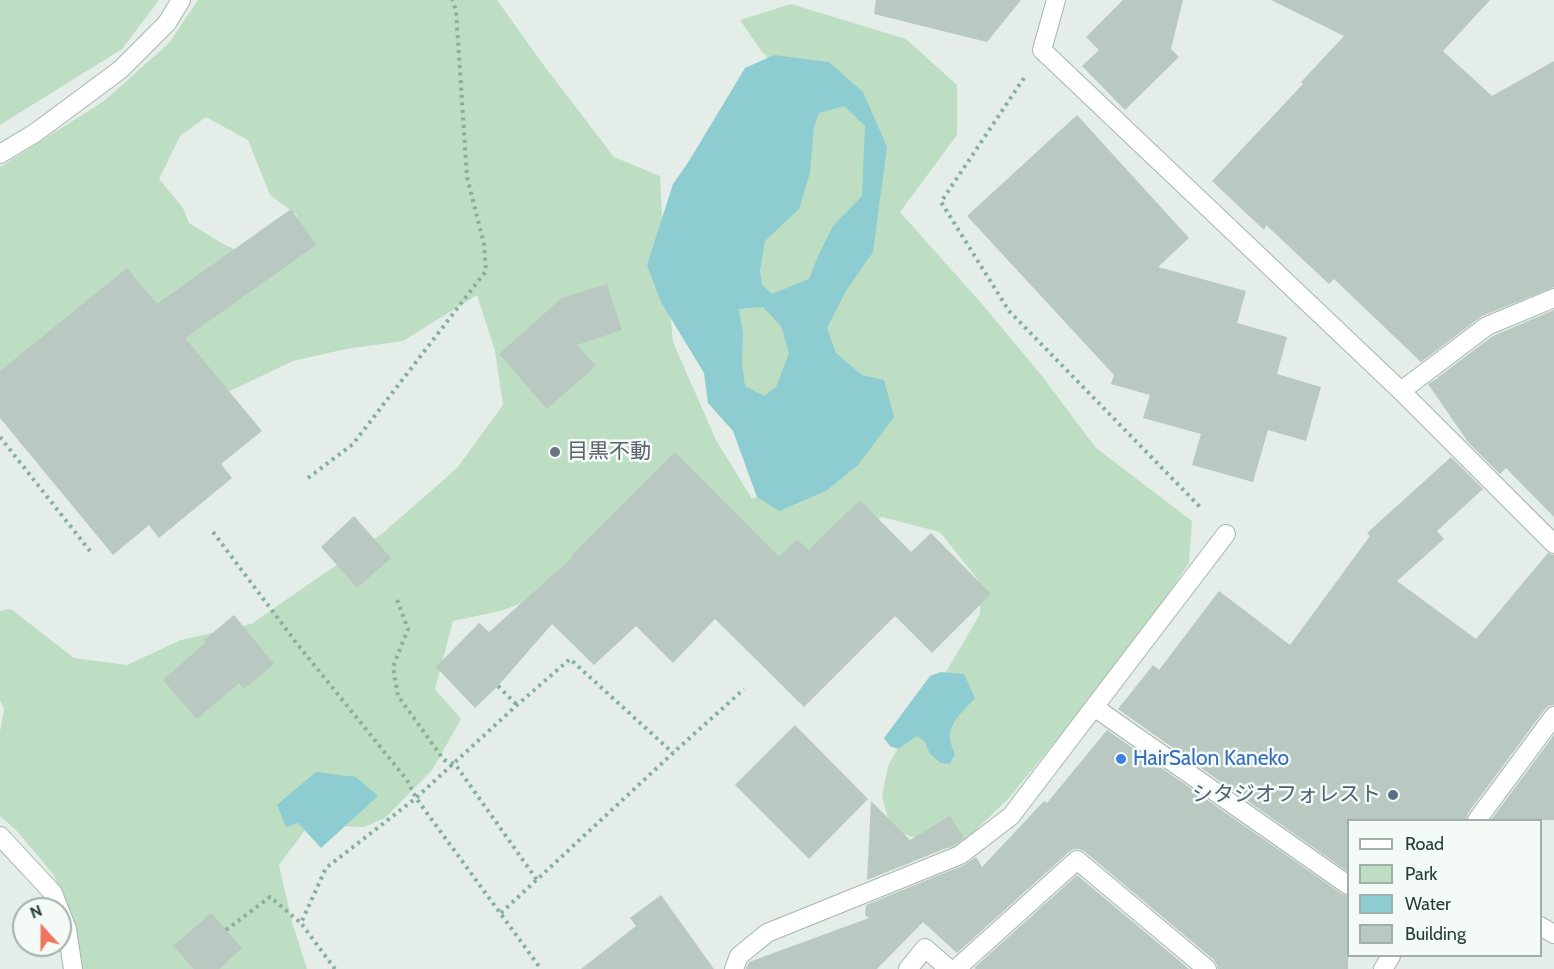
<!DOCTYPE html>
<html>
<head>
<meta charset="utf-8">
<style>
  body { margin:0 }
  #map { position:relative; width:1554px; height:969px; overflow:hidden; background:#e4ede8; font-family:Cabin,sans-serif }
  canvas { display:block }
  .legend { position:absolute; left:1347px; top:819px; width:195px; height:138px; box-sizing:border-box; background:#f4faf6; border:2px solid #a0afa9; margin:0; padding:8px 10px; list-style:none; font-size:18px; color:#233f35 }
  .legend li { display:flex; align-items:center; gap:12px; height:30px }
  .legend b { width:30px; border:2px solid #a0afa9 }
  .north { position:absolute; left:12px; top:897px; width:60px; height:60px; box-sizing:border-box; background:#f4faf6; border:2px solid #a0afa9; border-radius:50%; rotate:339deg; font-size:16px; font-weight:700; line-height:24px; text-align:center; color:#233f35 }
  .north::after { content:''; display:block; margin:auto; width:21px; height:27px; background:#f0755f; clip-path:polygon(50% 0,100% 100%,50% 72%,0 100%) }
</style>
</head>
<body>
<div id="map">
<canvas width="1554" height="969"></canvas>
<ul class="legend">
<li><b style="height:8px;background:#fff"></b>Road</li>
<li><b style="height:16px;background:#bddec3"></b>Park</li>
<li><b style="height:16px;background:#8dcdd1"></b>Water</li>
<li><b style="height:16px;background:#b9c8c1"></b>Building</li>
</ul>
<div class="north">N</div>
</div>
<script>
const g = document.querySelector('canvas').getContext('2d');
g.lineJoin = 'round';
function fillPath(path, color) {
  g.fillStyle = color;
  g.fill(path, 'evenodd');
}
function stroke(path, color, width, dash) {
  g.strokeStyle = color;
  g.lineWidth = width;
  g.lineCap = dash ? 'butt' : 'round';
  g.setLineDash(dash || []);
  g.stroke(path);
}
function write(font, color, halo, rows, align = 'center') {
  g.font = font + ' Cabin,"Noto Sans JP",sans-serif';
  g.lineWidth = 5;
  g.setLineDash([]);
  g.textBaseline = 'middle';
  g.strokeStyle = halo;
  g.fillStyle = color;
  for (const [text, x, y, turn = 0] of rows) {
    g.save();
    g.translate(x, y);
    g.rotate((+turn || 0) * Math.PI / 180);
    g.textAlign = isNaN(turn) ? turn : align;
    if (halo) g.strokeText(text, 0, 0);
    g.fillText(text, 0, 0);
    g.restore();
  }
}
const green = new Path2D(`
  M0 0H159L122 49 0 125Z
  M198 0H497L542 63 614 157 660 176 664 254 673 342 716 440 752 499 784 483 715 374 793 82 762 52 740 20 791 4 906 39 957 85V135L900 212 982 304 1042 376 1096 448 1192 521 1189 563 1134 645 1009 798 955 850 891 830 882 796 888 766 915 718 946 672 980 614 979 581 940 532 882 517 813 545 773 585 539 597 500 611 453 621 435 689 461 719 432 770 385 818 364 827 309 825 279 865 292 922 307 969H82L69 914 54 875 16 830 0 816V732L4 709 0 700V611L11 609 74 658 127 665 181 640 251 624 383 533 457 468 503 405 495 351 477 295 403 341 346 349 293 361 228 392 0 389V167L104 101 169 43ZM206 117 248 140 270 195 297 215V250L249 257 220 242 189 223 183 208 159 179 180 136Z`);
const water = new Path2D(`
  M774 55 829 62 863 92 887 147 873 252 846 291 827 328 836 353 862 375 884 380 894 417 858 465 826 491 779 511 757 497 733 431 708 403 704 373 661 302 647 265 673 184 689 161 745 68ZM844 106 865 126 862 196 833 226 818 256 809 279 772 294 762 285 760 271 765 241 799 209 810 173 814 127 819 113ZM763 307 781 326 789 353 776 387 764 396 745 386 742 363 743 333 739 309Z
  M941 672 964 674 975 698C965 710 948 722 950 740 951 745 953 750 955 754L950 764 941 763 930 754 925 742 917 736 898 749 890 746 884 738 930 676Z
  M316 772 356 777 378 796 321 848 298 823 286 827 277 805Z`);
const building = new Path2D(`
  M876 0H1021L987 42 874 14Z
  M1123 0H1183L1171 49 1179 57 1125 110 1082 66 1099 50 1086 37Z
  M1271 0H1490L1443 51 1492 96 1554 61V287L1482 316 1421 362 1334 279 1329 284 1266 225 1264 230 1212 181 1303 84 1301 82 1344 36Z
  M1077 115 1189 238 1158 267 1246 291 1237 323 1287 337 1277 374 1321 387 1306 441 1268 430 1253 482 1192 465 1201 434 1143 418 1150 395 1111 384 1114 375 967 216Z
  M291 209 316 245 185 338 262 431 221 464 232 478 159 538 149 525 113 555 0 418V371L127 268 157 304Z
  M607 284 622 330 577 345 596 366 547 409 499 354 562 298Z
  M1554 310V517L1506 468 1500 474 1468 442 1428 384 1436 379H1439L1437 378 1493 336Z
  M675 452 779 557 797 539 808 550 860 500 911 552 931 533 991 594 932 653 895 616 804 707 715 619 673 663 636 626 594 665 552 624 498 686 475 708 436 667 479 623 489 632 573 557 572 555Z
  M1451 457 1483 489 1437 531 1444 539 1397 581 1476 639 1548 553 1554 555V705L1549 706 1545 709 1468 813 1466 820H1348V872L1118 709 1153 665 1159 670 1219 591 1290 645 1370 536 1367 533Z
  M354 516 391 558 357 588 321 547Z
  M234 615 274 664 244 689 239 683 197 719 163 680 206 642 204 640Z
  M795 725 868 799 809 859 735 785Z
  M1107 730 1342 894 1348 896V969H1218L1217 965 1214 960 1084 851 1079 849H1074L1069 852 957 953 923 922 877 969H746L749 962 869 918 865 915 866 905 964 865 976 857 982 867 1044 801 1047 803Z
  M1554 735V820H1491Z
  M871 801 910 840 950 816 964 838 954 845 867 880Z
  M1077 875 1189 969H976L974 968Z
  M661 895 714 969H581L636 926 630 918Z
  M211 913 242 948 219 969H194L173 946Z`);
const path = new Path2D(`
  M1024 78 941 202 1009 311 1202 509
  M0 437 90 551
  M308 478 353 444 486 271 484 244 467 177 456 10 452 0
  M213 532 298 645 407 780 416 798 541 969
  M397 600 408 629 393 667 398 696 444 760 455 764 537 880
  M498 686 517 705
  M501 913 673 753 744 689
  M226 930 270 897 301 923
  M335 969 301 923 326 868 416 798 517 705 570 659 673 753`);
const lane = new Path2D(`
  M0 154 35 133 120 70 167 23 181 0
  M1401 391 1487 326 1554 298
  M1094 707 1348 885
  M1540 926 1554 934
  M734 969 739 956 767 933 960 855 1011 816 1226 534
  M908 969 925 948 949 969
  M956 969 1077 860 1207 969`);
const street = new Path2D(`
  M1056 0 1042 50 1401 391 1554 544
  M1477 820 1554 716
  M0 836 53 893 59 909
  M60 911 67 929 73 969
  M1383 969 1391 956`);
const markers = [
  [555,452,6,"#6b7280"],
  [1121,759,6,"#3f7fe0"],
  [1393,795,6,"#5c6f8a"]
];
const worshipNames = [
  ["目黒不動",567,452]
];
const shopNames = [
  ["HairSalon Kaneko",1133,759]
];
const serviceNames = [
  ["シタジオフォレスト",1381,795]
];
fillPath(green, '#bddec3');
fillPath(water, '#8dcdd1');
fillPath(building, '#b9c8c1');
stroke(lane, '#a6b5af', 20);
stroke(street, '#a6b5af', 20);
stroke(path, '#85b09e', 4, [3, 4.5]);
stroke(lane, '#fff', 18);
stroke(street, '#fff', 18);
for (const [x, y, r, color] of markers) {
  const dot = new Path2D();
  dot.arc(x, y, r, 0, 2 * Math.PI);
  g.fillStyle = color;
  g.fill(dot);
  stroke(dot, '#f4faf6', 2);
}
write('21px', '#5b616d', '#f4faf6', worshipNames, 'left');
write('21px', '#366cbe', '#f4faf6', shopNames, 'left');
write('21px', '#4e5e75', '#f4faf6', serviceNames, 'right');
</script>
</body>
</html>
